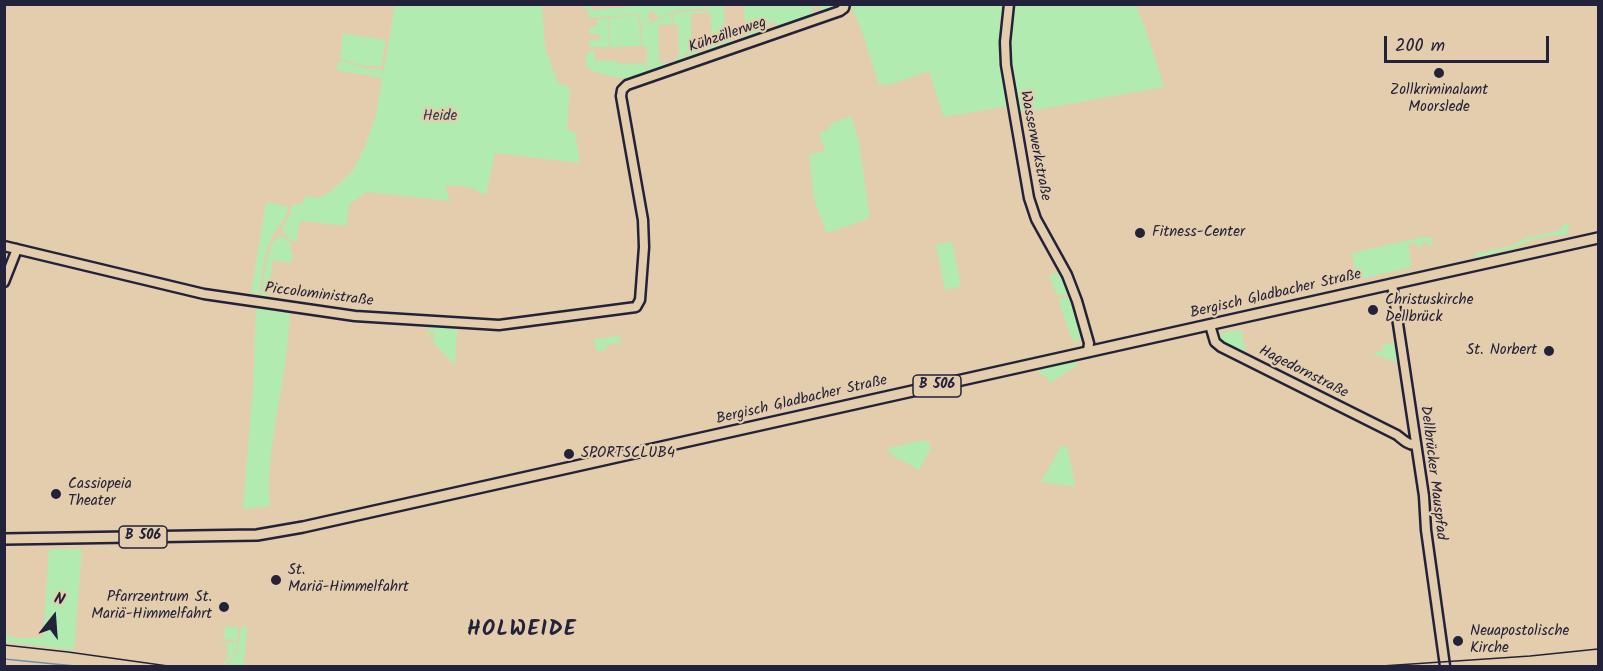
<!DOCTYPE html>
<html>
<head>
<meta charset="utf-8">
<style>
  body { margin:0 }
  #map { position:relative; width:1603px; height:671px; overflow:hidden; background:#e4cdad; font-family:Kalam,sans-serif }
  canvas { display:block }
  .frame { position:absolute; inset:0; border:6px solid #22223b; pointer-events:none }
  .north { position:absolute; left:24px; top:587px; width:60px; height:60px; -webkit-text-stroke:4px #e4cdad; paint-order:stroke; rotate:17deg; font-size:16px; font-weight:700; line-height:24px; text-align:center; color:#22223b }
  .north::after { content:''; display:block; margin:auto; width:21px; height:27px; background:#22223b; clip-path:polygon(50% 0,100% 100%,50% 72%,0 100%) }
  .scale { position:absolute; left:1384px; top:36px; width:165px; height:27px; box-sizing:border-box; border:3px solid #22223b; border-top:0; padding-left:8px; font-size:18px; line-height:21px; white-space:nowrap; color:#22223b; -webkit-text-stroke:4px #e4cdad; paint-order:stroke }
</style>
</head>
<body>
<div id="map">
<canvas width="1603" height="671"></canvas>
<div class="frame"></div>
<div class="north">N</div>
<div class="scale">200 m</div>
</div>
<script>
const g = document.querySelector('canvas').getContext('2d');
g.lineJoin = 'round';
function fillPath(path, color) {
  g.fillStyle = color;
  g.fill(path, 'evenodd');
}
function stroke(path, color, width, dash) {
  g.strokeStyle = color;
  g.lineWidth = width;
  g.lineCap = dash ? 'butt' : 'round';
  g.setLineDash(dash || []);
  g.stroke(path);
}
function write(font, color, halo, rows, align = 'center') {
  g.font = font + ' Kalam,sans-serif';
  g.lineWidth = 4.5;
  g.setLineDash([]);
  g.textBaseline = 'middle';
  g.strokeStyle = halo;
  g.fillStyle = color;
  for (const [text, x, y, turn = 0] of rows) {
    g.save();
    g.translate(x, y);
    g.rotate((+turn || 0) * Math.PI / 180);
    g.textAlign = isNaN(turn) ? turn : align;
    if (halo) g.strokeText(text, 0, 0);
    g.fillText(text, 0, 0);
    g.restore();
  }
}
const green = new Path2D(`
  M631 4H710V5L704 9 678 10 658 18 654 12 651 11 647 15 651 22 641 27 640 14 589 18 588 9 584 8V5H591L592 10 630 7Z
  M395 5H542L545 48 558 83 570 87 567 130 575 132 580 163 495 153 486 194 478 193V190L459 185 445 186 450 201 366 192 349 205 346 226 302 221 299 223 297 240 293 242 284 234 282 229 291 212 293 204C300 206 305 203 304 196L318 198 330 192 353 171 365 146 376 115 382 78 336 70 340 60 367 69H382L383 75Z
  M712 5H724L725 40H734V43L722 48V40H718V49L707 53V48L712 46 711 13H706V10Z
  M744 5H840L838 8 824 12 820 9V5L810 9 813 12 812 16 779 28 776 25V21L765 25 768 28 769 32 740 42V38L745 37Z
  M851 5H1005L1003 18 999 19V24L1002 27 999 55 1008 106 944 117 929 71 886 86 885 83 879 85 863 34Z
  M1014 5H1136L1149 39 1164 87 1018 113 1009 56 1010 36Z
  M704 11 705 13H691L692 51H702V55L688 60V53L685 52V61L674 64V59L679 58 678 25 673 24V14L678 12Z
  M669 14 671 16 672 24 658 25 659 63H669V66L647 74V47L641 46V28Z
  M639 15 640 46 610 47 609 18Z
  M608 18 609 47H590L589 40H600V34H589V27L598 26V19Z
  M343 33 386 40 383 54 382 66H364L340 58Z
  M590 51H594L595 61 617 60 618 64 645 63 646 74C624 82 612 77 590 70L586 66V55Z
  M851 116 859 142 870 218 827 233 814 200 809 155 825 150 819 133 828 130V128L831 126 830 124Z
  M266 202 289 207C286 218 278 226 273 235 264 250 262 275 259 294L251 293Z
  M1568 223 1569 228 1568 233 1562 236 1555 235 1531 240 1515 248 1475 258 1474 254 1511 246 1526 238 1561 230 1563 224Z
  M279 236 283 237 291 244 290 252 293 253 291 263 273 260 267 298 261 296C264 281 266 245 279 236Z
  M1423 237H1431L1433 245 1429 246 1428 242 1421 243V247L1418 248 1415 243 1408 245 1409 252H1413L1409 254 1412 267 1356 280 1352 253Z
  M952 241 961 286 945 290 936 245Z
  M1057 273 1060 274 1071 295H1058L1056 293 1050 278 1051 274Z
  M1060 298H1072L1082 336 1075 344 1073 338 1071 337 1058 299Z
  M256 307 290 313C288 347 283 380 277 414 272 445 267 474 270 506L243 509 253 385Z
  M432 327 457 329 455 365 433 342 434 332H430L429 339 427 336 429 329Z
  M1241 329 1246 355C1236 350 1222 346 1218 334Z
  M620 336 621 342 607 345 605 350 599 352 596 349 594 339Z
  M1383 342 1385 344 1395 343 1398 362 1375 355V352L1383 351Z
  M1078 362 1076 366 1050 383 1046 375 1044 376 1036 370 1067 363Z
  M924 440 930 443V450L919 470 889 453 888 448Z
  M1061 446 1067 447 1075 485 1073 486 1041 482Z
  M49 549H82L74 650 5 642V634C15 640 30 638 43 637Z
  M241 626 247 627 244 666 231 665 230 666H226C240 656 238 642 241 626Z
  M225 627H238V629L237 641 232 640 231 639H224V643L237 642C236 652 233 660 223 665V663L227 660 228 645H223Z`);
const stream = new Path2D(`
  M4 659 75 666`);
const secondary = new Path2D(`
  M1009 4 1005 42 1006 65 1029 198 1036 219 1067 275 1077 301 1089 343 1088 352
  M4 246 204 294 355 316 499 325 636 307 640 300 644 247 643 220 621 96 622 90 627 85 840 11 844 8 845 4
  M4 282 17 249
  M1392 284 1424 496 1426 530 1445 666
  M1210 325 1215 342 1221 347 1397 435C1402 439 1409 446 1416 445`);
const primary = new Path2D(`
  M4 539 257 535 303 527 1598 238`);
const tram = new Path2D(`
  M4 645 68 652 168 666
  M1382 666 1530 656 1598 649`);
const markers = [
  [1439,73,6,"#22223b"],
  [1140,233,6,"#22223b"],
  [1373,310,6,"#22223b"],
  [1549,351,6,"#22223b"],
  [569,454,6,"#22223b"],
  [56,494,6,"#22223b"],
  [276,580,6,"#22223b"],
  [224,607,6,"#22223b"],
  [1458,641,6,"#22223b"]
];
const shields = [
  [937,386,48],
  [143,537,48]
];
const shieldNames = [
  ["B 506",937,386],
  ["B 506",143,537]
];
const streetNames = [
  ["Kühzällerweg",728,36,-19],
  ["Wasserwerkstraße",1034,146,79],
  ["Bergisch Gladbacher Straße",1276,295,-13],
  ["Piccoloministraße",319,296,7],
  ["Hagedornstraße",1303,373,27],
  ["Bergisch Gladbacher Straße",802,401,-13],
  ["Dellbrücker Mauspfad",1432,473,83]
];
const poiNames = [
  ["Zollkriminalamt",1439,91,"center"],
  ["Moorslede",1439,108,"center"],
  ["Fitness-Center",1152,233],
  ["Christuskirche",1385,301],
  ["Dellbrück",1385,318],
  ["St. Norbert",1537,351,"right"],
  ["SPORTSCLUB4",581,454],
  ["Cassiopeia",68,485],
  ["Theater",68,502],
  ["St.",288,571],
  ["Mariä-Himmelfahrt",288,588],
  ["Pfarrzentrum St.",212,598,"right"],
  ["Mariä-Himmelfahrt",212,615,"right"],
  ["Neuapostolische",1470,632],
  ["Kirche",1470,649]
];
const parkNames = [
  ["Heide",440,117]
];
const districtNames = [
  ["HOLWEIDE",522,631]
];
fillPath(green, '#b1ebb0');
stroke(stream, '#6c8daf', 1.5);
stroke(secondary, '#22223b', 13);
stroke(primary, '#22223b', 14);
stroke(secondary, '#e4cdad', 8);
stroke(primary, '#e4cdad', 9);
stroke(tram, '#22223b', 1.5);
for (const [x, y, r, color] of markers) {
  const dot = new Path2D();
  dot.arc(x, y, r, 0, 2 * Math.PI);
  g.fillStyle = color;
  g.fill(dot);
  stroke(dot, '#e4cdad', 2);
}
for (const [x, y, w] of shields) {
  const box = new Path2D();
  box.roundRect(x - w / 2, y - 11, w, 22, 4.5);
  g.fillStyle = '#e4cdad';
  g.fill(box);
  stroke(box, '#22223b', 1.5);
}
write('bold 14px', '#22223b', null, shieldNames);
write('15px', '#22223b', '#e4cdad', streetNames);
write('15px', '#22223b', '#e4cdad', poiNames, 'left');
write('15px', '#37404d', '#e4cdad', parkNames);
g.letterSpacing = '1.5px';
write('bold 21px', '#22223b', '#e4cdad', districtNames);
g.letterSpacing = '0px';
</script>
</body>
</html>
